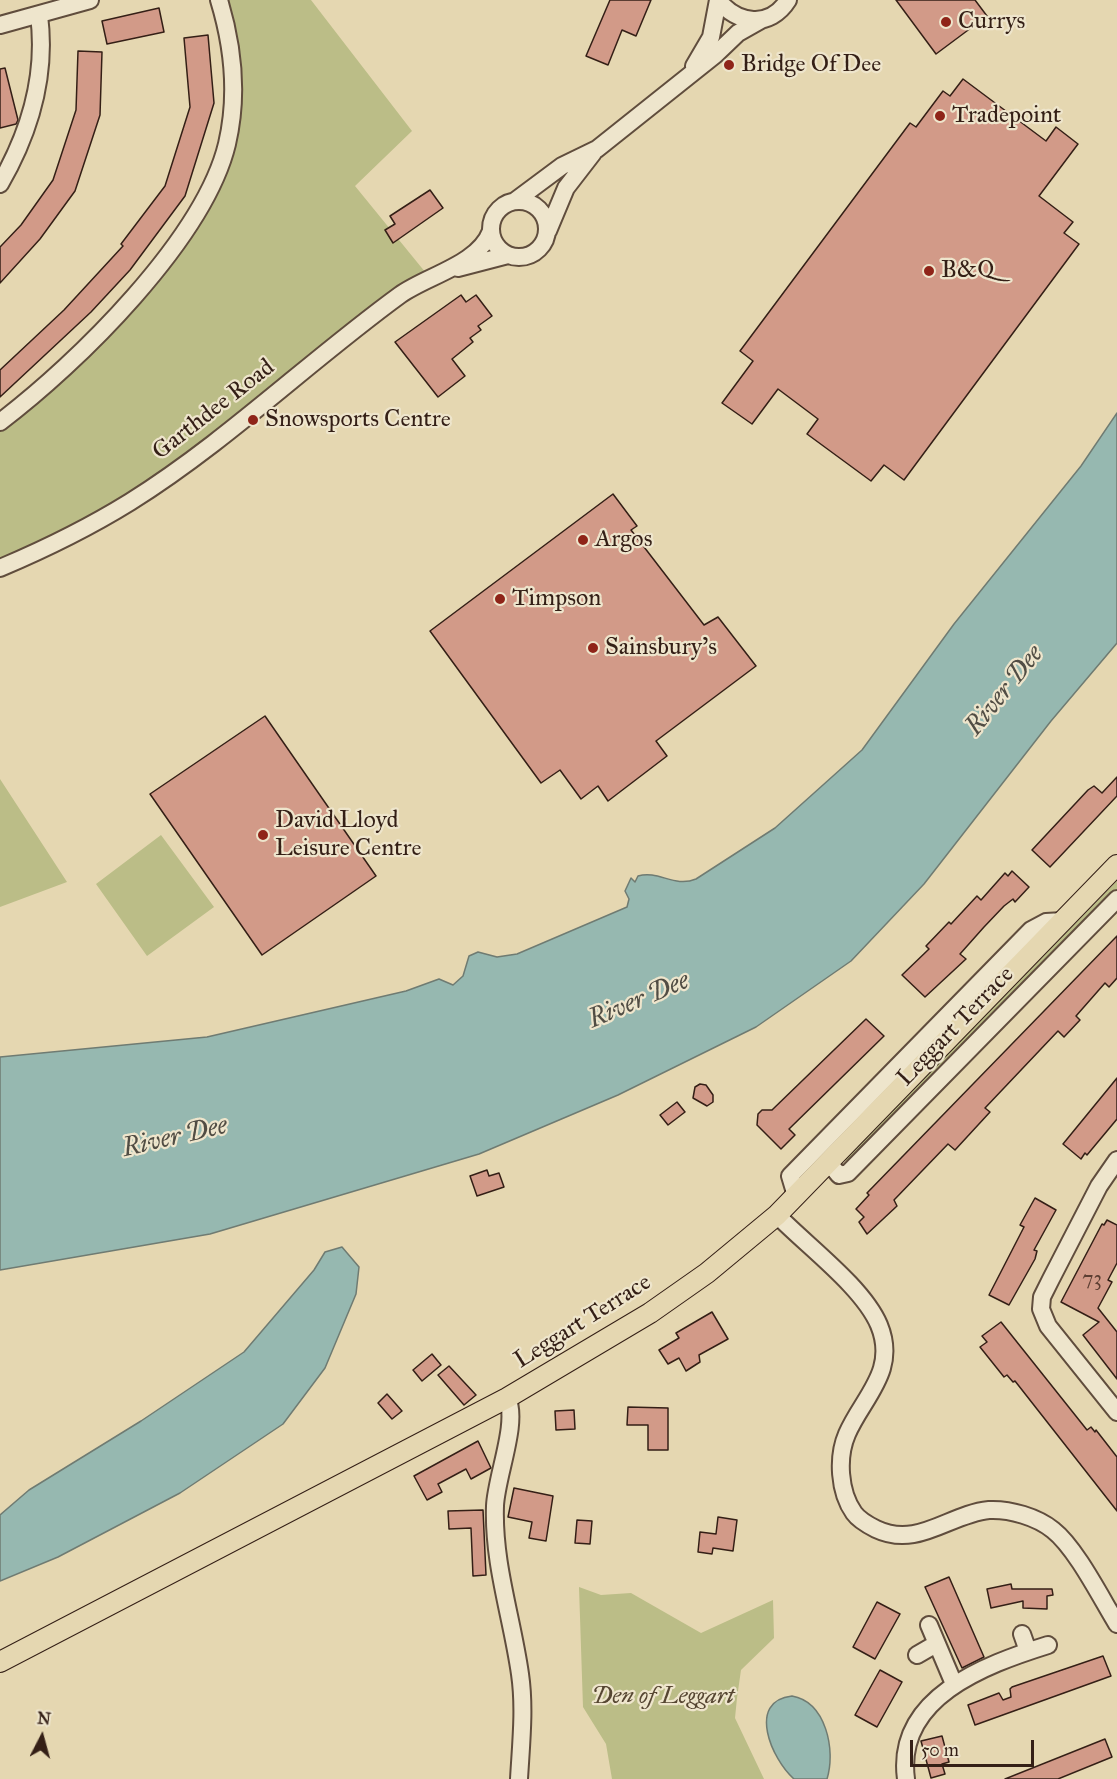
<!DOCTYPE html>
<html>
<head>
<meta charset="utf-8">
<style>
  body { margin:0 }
  #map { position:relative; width:1117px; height:1779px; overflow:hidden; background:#e5d7b1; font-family:"IM FELL Great Primer",serif }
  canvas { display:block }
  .north { position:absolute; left:12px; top:1707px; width:60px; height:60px; -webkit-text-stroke:4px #eee5cc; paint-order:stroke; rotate:6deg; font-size:16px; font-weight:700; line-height:24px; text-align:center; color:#341f16 }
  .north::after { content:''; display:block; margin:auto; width:21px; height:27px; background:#341f16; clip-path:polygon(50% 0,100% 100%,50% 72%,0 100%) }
  .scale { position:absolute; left:910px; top:1740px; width:124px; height:27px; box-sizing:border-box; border:3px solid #341f16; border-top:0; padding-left:8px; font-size:18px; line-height:21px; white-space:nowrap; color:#341f16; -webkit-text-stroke:4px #eee5cc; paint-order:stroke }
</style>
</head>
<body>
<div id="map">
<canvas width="1117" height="1779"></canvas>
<div class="north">N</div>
<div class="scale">50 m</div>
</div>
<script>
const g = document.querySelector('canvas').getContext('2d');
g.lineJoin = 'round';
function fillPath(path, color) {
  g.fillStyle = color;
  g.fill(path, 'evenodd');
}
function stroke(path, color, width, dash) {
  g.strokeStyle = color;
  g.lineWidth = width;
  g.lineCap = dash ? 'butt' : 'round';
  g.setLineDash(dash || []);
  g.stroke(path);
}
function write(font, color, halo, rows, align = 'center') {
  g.font = font + ' "IM FELL Great Primer",serif';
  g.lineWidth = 4.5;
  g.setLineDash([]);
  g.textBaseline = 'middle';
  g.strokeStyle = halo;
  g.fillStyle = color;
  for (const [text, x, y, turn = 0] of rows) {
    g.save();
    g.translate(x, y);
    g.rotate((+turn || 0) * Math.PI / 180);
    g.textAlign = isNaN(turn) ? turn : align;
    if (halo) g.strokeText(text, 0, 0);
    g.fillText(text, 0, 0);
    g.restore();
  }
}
const green = new Path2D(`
  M219 0H311L412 131 355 186 430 278 170 475 0 568V422L78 355 181 235 231 122Z
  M0 779 67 882 0 907Z
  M161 835 214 907 147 956 96 884Z
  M1117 881V889L847 1164 845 1159Z
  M579 1587 601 1595 631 1593 701 1633 773 1600 774 1638 741 1670 737 1698 735 1718 764 1779H612L606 1744 583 1707Z`);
const water = new Path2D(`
  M1117 413V643L1051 721 924 884 851 961 756 1027 618 1095 479 1154 210 1234 0 1270V1057L207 1037 406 991 439 979 453 985 463 976 469 956 478 952 497 957 517 954 627 907 629 899 625 891 631 878 635 882 638 876C659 870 674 888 696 879L775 828 862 750 954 624 1081 466Z
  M342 1247 359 1267 356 1294 325 1368 283 1424 180 1493 58 1557 0 1581V1515L29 1490 141 1421 244 1352 314 1270 325 1252Z
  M792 1696C826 1702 836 1750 827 1779H794C772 1760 746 1701 792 1696Z`);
const building = new Path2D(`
  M610 0H651L636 36 622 30 608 65 586 56Z
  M896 0H975L987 16 936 54Z
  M159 8 164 32 107 44 102 21Z
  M208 35 214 103 185 196 130 270 91 312 0 397V370L64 310 123 246 121 244 165 186 190 107 184 38Z
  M78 51 102 52 100 115 75 191 40 239 0 283V247L21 225 53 180 76 110Z
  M5 68 18 120 16 124 0 128V69Z
  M963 79 1046 141 1056 127 1078 144 1039 196 1073 222 1064 233 1079 244 904 480 884 465 871 481 807 434 818 419 778 389 752 424 722 403 753 361 740 351 910 123 916 127 943 91 950 96Z
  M430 190 443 208 393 243 385 230 395 224 390 216Z
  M461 295 466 302 476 295 492 316 478 326 481 330 470 338 473 342 452 359 465 376 438 397 395 342Z
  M613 494 637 526 631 530 704 625 718 617 756 666 656 741 667 756 608 801 598 786 581 799 560 770 541 783 430 631Z
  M265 716 376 876 262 955 150 794Z
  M1117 777V796L1050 867 1032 850 1088 790 1094 786 1102 793Z
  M1012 871 1029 887 1015 902 1013 899 1004 906 984 927 960 954 966 959 925 997 902 975 929 949 926 946 949 922 951 924 977 896 981 900 1005 873 1008 876Z
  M1117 936V978L1109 987 1105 983 1076 1016 1080 1020 1064 1037 1058 1031 985 1108 990 1112 955 1150 948 1144 894 1200 897 1206 867 1234 859 1222 864 1217 856 1209 869 1195 867 1193Z
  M866 1019 884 1036 789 1129 795 1135 781 1149 757 1125 758 1114 762 1110H772Z
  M1117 1078V1119L1087 1155 1085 1153 1081 1159 1063 1144Z
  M700 1084 706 1085 713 1095V1102L707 1106 693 1098 695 1087Z
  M677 1102 685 1112 668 1125 660 1115Z
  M487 1170 489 1176 499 1173 504 1187 477 1196 470 1176Z
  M1035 1198 1056 1210 1034 1250 1037 1251 1035 1259 1009 1305 989 1295 1024 1227 1020 1225Z
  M1107 1220 1117 1225V1263L1108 1280 1112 1282 1098 1308 1117 1332V1379L1083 1335 1099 1322 1061 1302 1102 1224 1104 1225Z
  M712 1312 728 1339 699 1355 700 1362 686 1371 679 1358 668 1364 659 1350 679 1338 676 1333Z
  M1001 1322 1087 1430 1091 1427 1095 1432 1096 1430 1117 1457V1511L1015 1381 1013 1382 1007 1375 1004 1377 980 1347 987 1342 982 1336Z
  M432 1354 441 1365 422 1381 413 1370Z
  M449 1366 476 1395 464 1405 438 1375Z
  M387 1394 402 1411 392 1419 378 1403Z
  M628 1407 668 1408V1450H648V1425H627Z
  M574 1410 575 1429 556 1430 555 1411Z
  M478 1441 491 1468 471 1479 466 1469 438 1484 442 1492 427 1500 414 1476Z
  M514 1488 553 1496 546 1541 529 1538 532 1522 508 1517Z
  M483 1510 486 1575 473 1576 471 1528 449 1529 448 1511Z
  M718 1517 737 1520 733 1551 713 1548 712 1554 698 1552 700 1532 716 1534Z
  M577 1520 592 1521 590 1544 575 1543Z
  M949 1577 984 1657 962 1668 925 1587Z
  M1011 1584 1012 1589H1052L1053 1595 1047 1596V1609L1023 1608V1601L991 1608 987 1589Z
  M877 1602 900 1614 875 1659 853 1647Z
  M1103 1656 1111 1676 975 1725 968 1705 999 1693 1003 1700 1011 1697 1010 1689 1012 1687Z
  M880 1670 902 1682 877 1727 855 1715Z
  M942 1736 949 1762 942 1764 945 1774 931 1778 921 1741Z
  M1105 1739 1112 1757 1058 1779H1005Z`);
const minor = new Path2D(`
  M718 0C737 24 770 29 788 0
  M0 25 90 0
  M694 66 711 37 718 0
  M0 184C30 132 47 76 39 15
  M515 201 562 166 597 149 715 55 738 33 761 20
  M491 229a28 28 0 1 1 56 0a28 28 0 1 1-56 0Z
  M548 231 566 188 593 153
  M458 268 508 255
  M0 422C77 364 204 239 227 144 238 97 233 46 219 0
  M0 568C45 549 88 528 130 502 226 442 308 362 400 295 428 275 478 265 491 231
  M1117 1160 1099 1186 1051 1279 1042 1297 1041 1309 1048 1326 1117 1412
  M829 1163 839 1175 848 1173 1117 899
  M796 1196 790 1176 1031 930 1046 922 1063 921
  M777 1215C807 1246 863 1287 879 1325 898 1371 863 1397 847 1434 837 1457 839 1492 854 1513 859 1520 868 1525 876 1529 918 1549 949 1514 989 1510 1010 1509 1037 1517 1053 1530 1076 1548 1101 1598 1117 1624
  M507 1398C519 1422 496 1477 495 1506 493 1564 512 1617 520 1674 525 1708 521 1744 519 1779
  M929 1625 954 1684
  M1022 1634 1028 1651
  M917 1655 936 1644
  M906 1779C895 1698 984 1665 1048 1645`);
const major = new Path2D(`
  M0 1662 507 1398 650 1313 707 1273 777 1215 1117 865`);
const markers = [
  [946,22,6,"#8f2418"],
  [729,65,6,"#8f2418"],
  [940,116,6,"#8f2418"],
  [929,271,6,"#8f2418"],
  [253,420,6,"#8f2418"],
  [583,540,6,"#8f2418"],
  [500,599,6,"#8f2418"],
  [593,648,6,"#8f2418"],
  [263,835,6,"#8f2418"]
];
const numberNames = [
  ["73",1092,1280]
];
const poiNames = [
  ["Currys",958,22],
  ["Bridge Of Dee",741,65],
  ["Tradepoint",952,116],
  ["B&Q",941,271],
  ["Snowsports Centre",265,420],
  ["Argos",595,540],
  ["Timpson",512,599],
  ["Sainsbury's",605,648],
  ["David Lloyd",275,821],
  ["Leisure Centre",275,849]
];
const streetNames = [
  ["Garthdee Road",214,410,-38],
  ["Leggart Terrace",956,1027,-46],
  ["Leggart Terrace",583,1322,-32]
];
const parkNames = [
  ["Den of Leggart",663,1697]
];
const waterNames = [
  ["River Dee",1005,691,-51],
  ["River Dee",639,1001,-23],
  ["River Dee",175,1138,-13]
];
fillPath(green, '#bbbd87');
fillPath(water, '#96b8b0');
stroke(water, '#6f7b72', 1.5);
fillPath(building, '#d29a88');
stroke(building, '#341f16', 1.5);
stroke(minor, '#604d3d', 20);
stroke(major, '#341f16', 22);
stroke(minor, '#eee5cc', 16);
stroke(major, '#e5d7b1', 20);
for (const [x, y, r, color] of markers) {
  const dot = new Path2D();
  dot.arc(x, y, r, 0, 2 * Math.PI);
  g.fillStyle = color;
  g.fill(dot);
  stroke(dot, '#eee5cc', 2);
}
write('21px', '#5c3e32', null, numberNames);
write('24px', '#341f16', '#eee5cc', poiNames, 'left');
write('24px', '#341f16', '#eee5cc', streetNames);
write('italic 24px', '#564632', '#eee5cc', parkNames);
write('italic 26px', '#514d44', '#eee5cc', waterNames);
</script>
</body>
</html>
